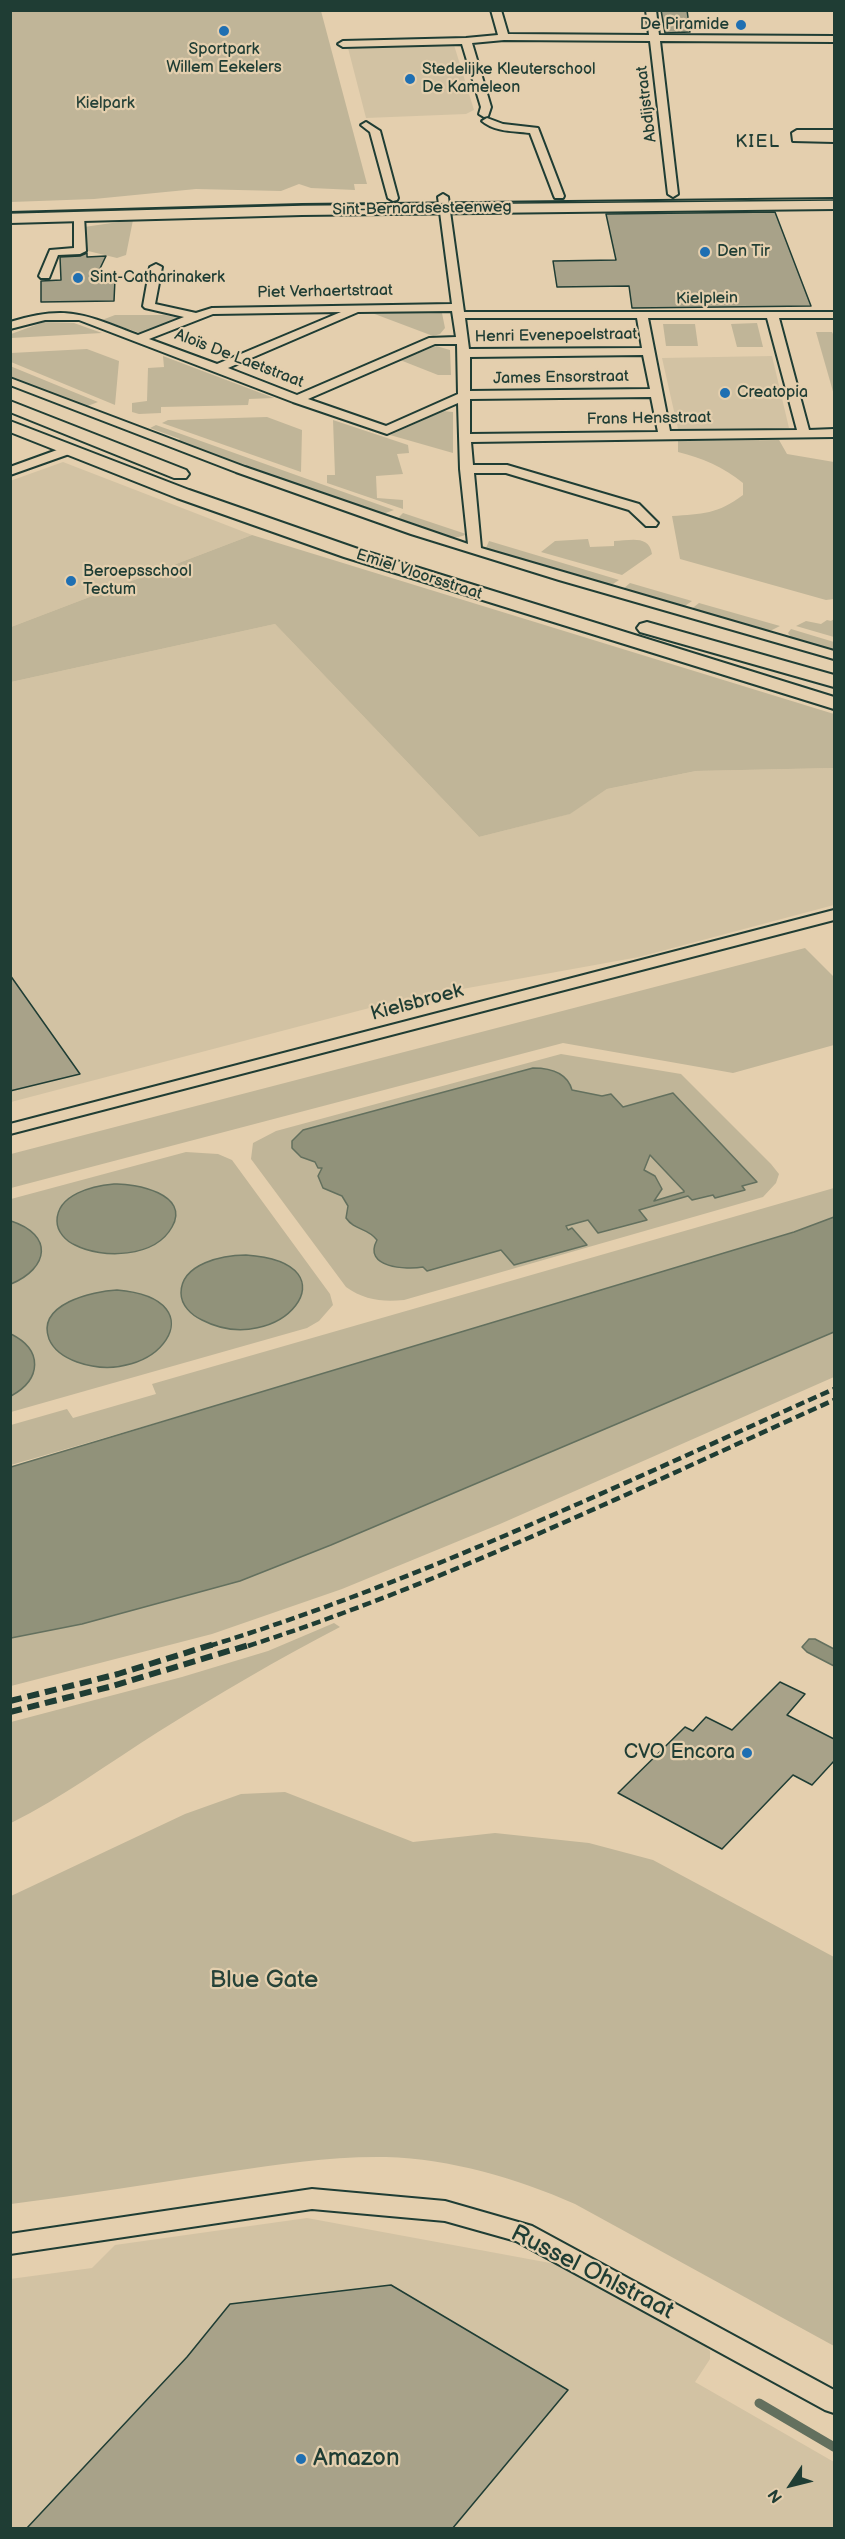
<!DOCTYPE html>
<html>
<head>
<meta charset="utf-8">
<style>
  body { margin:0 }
  #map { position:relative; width:845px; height:2539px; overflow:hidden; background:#e4cfae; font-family:"Balsamiq Sans",sans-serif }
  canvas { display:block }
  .frame { position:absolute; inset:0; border:12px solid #1f3d34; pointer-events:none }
  .north { position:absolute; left:761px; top:2455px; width:60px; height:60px; -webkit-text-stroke:4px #e4cfae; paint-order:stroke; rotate:235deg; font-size:16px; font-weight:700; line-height:24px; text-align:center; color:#1f3d34 }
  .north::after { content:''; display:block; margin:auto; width:21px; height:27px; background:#1f3d34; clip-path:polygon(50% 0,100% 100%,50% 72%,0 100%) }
</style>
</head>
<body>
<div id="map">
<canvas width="845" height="2539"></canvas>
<div class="frame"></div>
<div class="north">N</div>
</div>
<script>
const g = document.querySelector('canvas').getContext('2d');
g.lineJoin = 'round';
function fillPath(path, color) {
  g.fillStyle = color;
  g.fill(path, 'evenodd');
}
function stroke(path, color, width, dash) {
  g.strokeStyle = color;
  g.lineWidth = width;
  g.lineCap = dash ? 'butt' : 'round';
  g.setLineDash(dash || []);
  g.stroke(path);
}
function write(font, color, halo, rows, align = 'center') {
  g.font = font + ' "Balsamiq Sans",sans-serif';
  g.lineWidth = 4.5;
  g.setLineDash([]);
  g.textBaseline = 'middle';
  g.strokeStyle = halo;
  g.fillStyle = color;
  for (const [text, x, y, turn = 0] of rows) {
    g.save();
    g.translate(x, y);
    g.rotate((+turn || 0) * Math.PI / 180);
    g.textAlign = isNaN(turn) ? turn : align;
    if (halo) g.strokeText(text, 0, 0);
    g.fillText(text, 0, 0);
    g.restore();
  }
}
const built = new Path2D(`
  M454 45 474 110 466 114 366 118 348 48Z
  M772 356 789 428 678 429 662 358Z
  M63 462 252 535 11 627 10 481Z
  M275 624 479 837 569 814 607 789 696 771 834 768V905L639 957 396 1001 11 1102V682Z
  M307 2218 561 2265 705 2346 710 2351V2359L695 2382 834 2462V2528H11L10 2279 92 2268 115 2245Z`);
const green = new Path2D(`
  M10 11H321L367 184H354L355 190 311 188 299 184 281 191 196 189 94 199 11 202Z
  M133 220 126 255 117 258 84 250V227Z
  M439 312 442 313 445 328 440 334 433 336 372 313Z
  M115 315H165L178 318 140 333 102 320Z
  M44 322 74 323 102 333 11 338V334Z
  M757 323 763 347H737L731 324Z
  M663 324H695L698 346H666Z
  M816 332H832L834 336V395Z
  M436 346 450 350 451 375H438L400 360Z
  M87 349 119 361 115 405 11 362V353Z
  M163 356 274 398 249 399 248 405 161 407V413L139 414 132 412V403L147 401 148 368 164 367Z
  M10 366 98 402 85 407 11 377Z
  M443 411 453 412V453L390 435Z
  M267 417 302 430 301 472 162 423 168 420Z
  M333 420 408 445 409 453 397 454 403 474 376 476 377 498 403 500V509L327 483V475H335Z
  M156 425 394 510 383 514 371 512 175 442 180 439 150 428Z
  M779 440 787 454 834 462V599L826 600 680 559 672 516C702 514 718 514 743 495V483C723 467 703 458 678 452V441Z
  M403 513 466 534C454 544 418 527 403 522L399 517Z
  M252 535 834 714V768L696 771 607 789 570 814 479 837 275 624 11 682V627Z
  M588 539 590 547 614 546V541C629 541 649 534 652 554L622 575 541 552 555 541Z
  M489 541 616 579 619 580 613 584H598L490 551 486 548Z
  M630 583 692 601 682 608 626 591 623 589Z
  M699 603 780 626 772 630H761L690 610Z
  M834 619V637L796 626 806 621 821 624 827 620 831 621Z
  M791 629 834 642V651L793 640 788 633Z
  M805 948 834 977V1045L733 1073 563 1043 11 1188V1154Z
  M561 1054 681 1074 771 1164 779 1174 776 1183 763 1197 404 1300C382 1302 364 1300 346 1287L251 1159 253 1143 276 1131Z
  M186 1152 218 1154 232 1160 330 1294 333 1305 319 1321 307 1328 11 1412V1199Z
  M834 1188V1244L11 1467 301 1381 11 1465V1425L67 1409 73 1418 156 1394 152 1384Z
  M834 1316V1377L500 1524 342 1589 212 1634 11 1686V1603Z
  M334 1623 340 1627C278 1659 217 1695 158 1732 109 1763 63 1797 11 1823V1722L182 1677 268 1651Z
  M285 1792 413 1842 495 1833 589 1843 653 1860 834 1957V2346L575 2204C516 2178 451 2159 386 2157 333 2156 280 2164 227 2172 155 2183 83 2195 11 2204V1896L185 1814 241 1794Z`);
const water = new Path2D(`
  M533 1068C550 1068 567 1072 572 1090L602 1096 611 1094 623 1107 673 1093 757 1182 742 1186 745 1190 715 1198 713 1195 692 1200 688 1196 639 1210 647 1220 598 1233 588 1220 566 1226 568 1230 572 1228 587 1245 514 1265 501 1250 427 1271 423 1267C407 1270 362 1268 377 1240 367 1227 355 1231 346 1218L348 1206 342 1196 323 1188 318 1176 322 1168H318L315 1162 301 1157 292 1148V1141L303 1130ZM650 1155 684 1191V1192L654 1201 662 1189 655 1176 644 1170Z
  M114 1184C135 1183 191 1194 172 1227 155 1258 102 1259 75 1245 66 1241 57 1232 57 1221 57 1194 93 1186 114 1184Z
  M834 1217V1332L331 1545 240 1581 82 1624 11 1638V1467L794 1232Z
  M11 1221C54 1235 49 1268 11 1284Z
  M246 1255C360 1263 279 1360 202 1320 191 1315 181 1305 181 1293 181 1263 224 1255 246 1255Z
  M117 1290C222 1299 156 1390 77 1362 66 1358 54 1351 49 1339 36 1304 93 1291 117 1290Z
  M11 1334C43 1350 42 1379 11 1396Z
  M809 1639H815L834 1649V1666L807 1652 802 1647Z`);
const stream = new Path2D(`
  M759 2403 834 2447`);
const building = new Path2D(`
  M661 10H687L690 32 665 33Z
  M775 212 811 306 632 308 629 286 557 287 553 261 616 260 606 214Z
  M87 253V257L106 256 95 279H115L114 301 41 302V281L61 280 60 257 80 256Z
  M10 975 80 1074 10 1091Z
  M780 1682 805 1694 787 1715 834 1739V1761L812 1785 793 1775 722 1849 618 1793 685 1727 693 1731 706 1717 732 1730Z
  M391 2285 568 2390 452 2529H26L187 2357 230 2304Z`);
const street = new Path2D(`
  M491 10H501L508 34 649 35 646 10H656L659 35 834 36V42L660 41 678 194 673 197 668 194 650 41 504 40 472 43 491 107 488 116 484 117 479 114 481 107 462 44 343 47 338 44 343 41 466 38 498 35Z
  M487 118 503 124 538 128 564 196 563 198H555L554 196 530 133C513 131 495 132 482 121Z
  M366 122 380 131 398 198 397 200 393 201 388 198 370 132 361 125Z
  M797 130H834V142L793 141 792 133Z
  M443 194 448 197 464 312H834V318H779L809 430 834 429V437L471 442 473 465H507L639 504 658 523 656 526H646L629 510 506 473H474L481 548 834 651V659L559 580 411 534 236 472 10 385V378L245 467 468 544 460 469 458 403 387 434 293 402 79 320H45L10 329V322C67 304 86 315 138 335L184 317 145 308 143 306 150 267 156 264 162 267 155 304 196 313 212 308 452 304 438 197ZM452 311 456 337 429 338 297 395 228 368 358 312ZM341 312 217 364 149 339 213 314ZM465 318H637L642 348 469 349ZM648 318H767L797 430 670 431ZM435 344H457L458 394 386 426 308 399ZM643 355 650 389 470 391V357ZM651 397 658 432 470 434V399Z
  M79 213 84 216 86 251 80 254 58 255 49 278H41L39 276 50 250 74 248V216Z
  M68 446 72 447 74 450 72 453 10 475V467Z
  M834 910V920L10 1134V1124Z
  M312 2189 445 2201 532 2226 834 2390V2413L825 2410 516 2241 445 2221 312 2209 10 2254V2234Z`);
const secondary = new Path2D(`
  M834 199V209L302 215 10 223V213L302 205Z
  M10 401 186 470 189 474 186 478H174L10 412Z
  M10 421 189 490 358 549 834 697V709L344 557 177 498 10 432Z
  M647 622 834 675V687L640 632 637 628 640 624Z`);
const tram = new Path2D(`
  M10 213 302 205 834 200`);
const railFar1 = new Path2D(`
  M209 1646C424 1580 629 1480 834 1389
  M248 1646C449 1581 641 1487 834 1400`);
const rail = new Path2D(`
  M10 1701 118 1674 214 1644
  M10 1712 109 1687 252 1644`);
const markers = [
  [741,25,6,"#1f6fb2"],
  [224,31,6,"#1f6fb2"],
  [410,79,6,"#1f6fb2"],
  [705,252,6,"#1f6fb2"],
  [78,278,6,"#1f6fb2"],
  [725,393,6,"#1f6fb2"],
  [71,581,6,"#1f6fb2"],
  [747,1753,6,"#1f6fb2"],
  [301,2459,6,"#1f6fb2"]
];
const farPoinames = [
  ["De Piramide",729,25,"right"],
  ["Sportpark",224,50,"center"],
  ["Willem Eekelers",224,68,"center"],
  ["Stedelijke Kleuterschool",422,70],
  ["De Kameleon",422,88],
  ["Den Tir",717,252],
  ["Sint-Catharinakerk",90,278],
  ["Creatopia",737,393],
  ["Beroepsschool",83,572],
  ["Tectum",83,590]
];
const farParknames = [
  ["Kielpark",105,104]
];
const farStreetnames = [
  ["Abdijstraat",647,104,-97],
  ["Sint-Bernardsesteenweg",422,209,-1],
  ["Piet Verhaertstraat",325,292,-1],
  ["Kielplein",707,299,-1],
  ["Henri Evenepoelstraat",556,336,-1],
  ["Aloïs De Laetstraat",239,359,21],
  ["James Ensorstraat",561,378,-1],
  ["Frans Hensstraat",649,419,-1],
  ["Emiel Vloorsstraat",419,575,18]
];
const farQuarternames = [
  ["KIEL",758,142]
];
const streetNames = [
  ["Kielsbroek",417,1003,-15]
];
const poiNames = [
  ["CVO Encora",735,1753]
];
const nearParknames = [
  ["Blue Gate",264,1981]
];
const nearStreetnames = [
  ["Russel Ohlstraat",592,2273,27]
];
const nearPoinames = [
  ["Amazon",313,2459]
];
fillPath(built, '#d2c2a3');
fillPath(green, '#c0b598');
fillPath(water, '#91927a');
stroke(water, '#63705e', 1.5);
stroke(stream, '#63705e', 9);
fillPath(building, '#a8a289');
stroke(building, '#1f3d34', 1.5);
stroke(street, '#1f3d34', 4);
stroke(secondary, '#1f3d34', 4);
fillPath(street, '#e4cfae');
fillPath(secondary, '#e4cfae');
stroke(tram, '#1f3d34', 1.5);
stroke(railFar1, '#1f3d34', 4.5, [9, 4.5]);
stroke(rail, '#1f3d34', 6, [12, 6]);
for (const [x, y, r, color] of markers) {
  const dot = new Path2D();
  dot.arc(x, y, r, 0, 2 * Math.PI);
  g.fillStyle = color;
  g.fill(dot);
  stroke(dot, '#e4cfae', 2);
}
write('16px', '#1f3d34', '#e4cfae', farPoinames, 'left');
write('16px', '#274339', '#e4cfae', farParknames);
write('16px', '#1f3d34', '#e4cfae', farStreetnames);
g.letterSpacing = '1.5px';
write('18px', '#1f3d34', '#e4cfae', farQuarternames);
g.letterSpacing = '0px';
write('20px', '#1f3d34', '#e4cfae', streetNames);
write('20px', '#1f3d34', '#e4cfae', poiNames, 'right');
write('24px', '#274339', '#e4cfae', nearParknames);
write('24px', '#1f3d34', '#e4cfae', nearStreetnames);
write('24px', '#1f3d34', '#e4cfae', nearPoinames, 'left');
</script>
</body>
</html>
